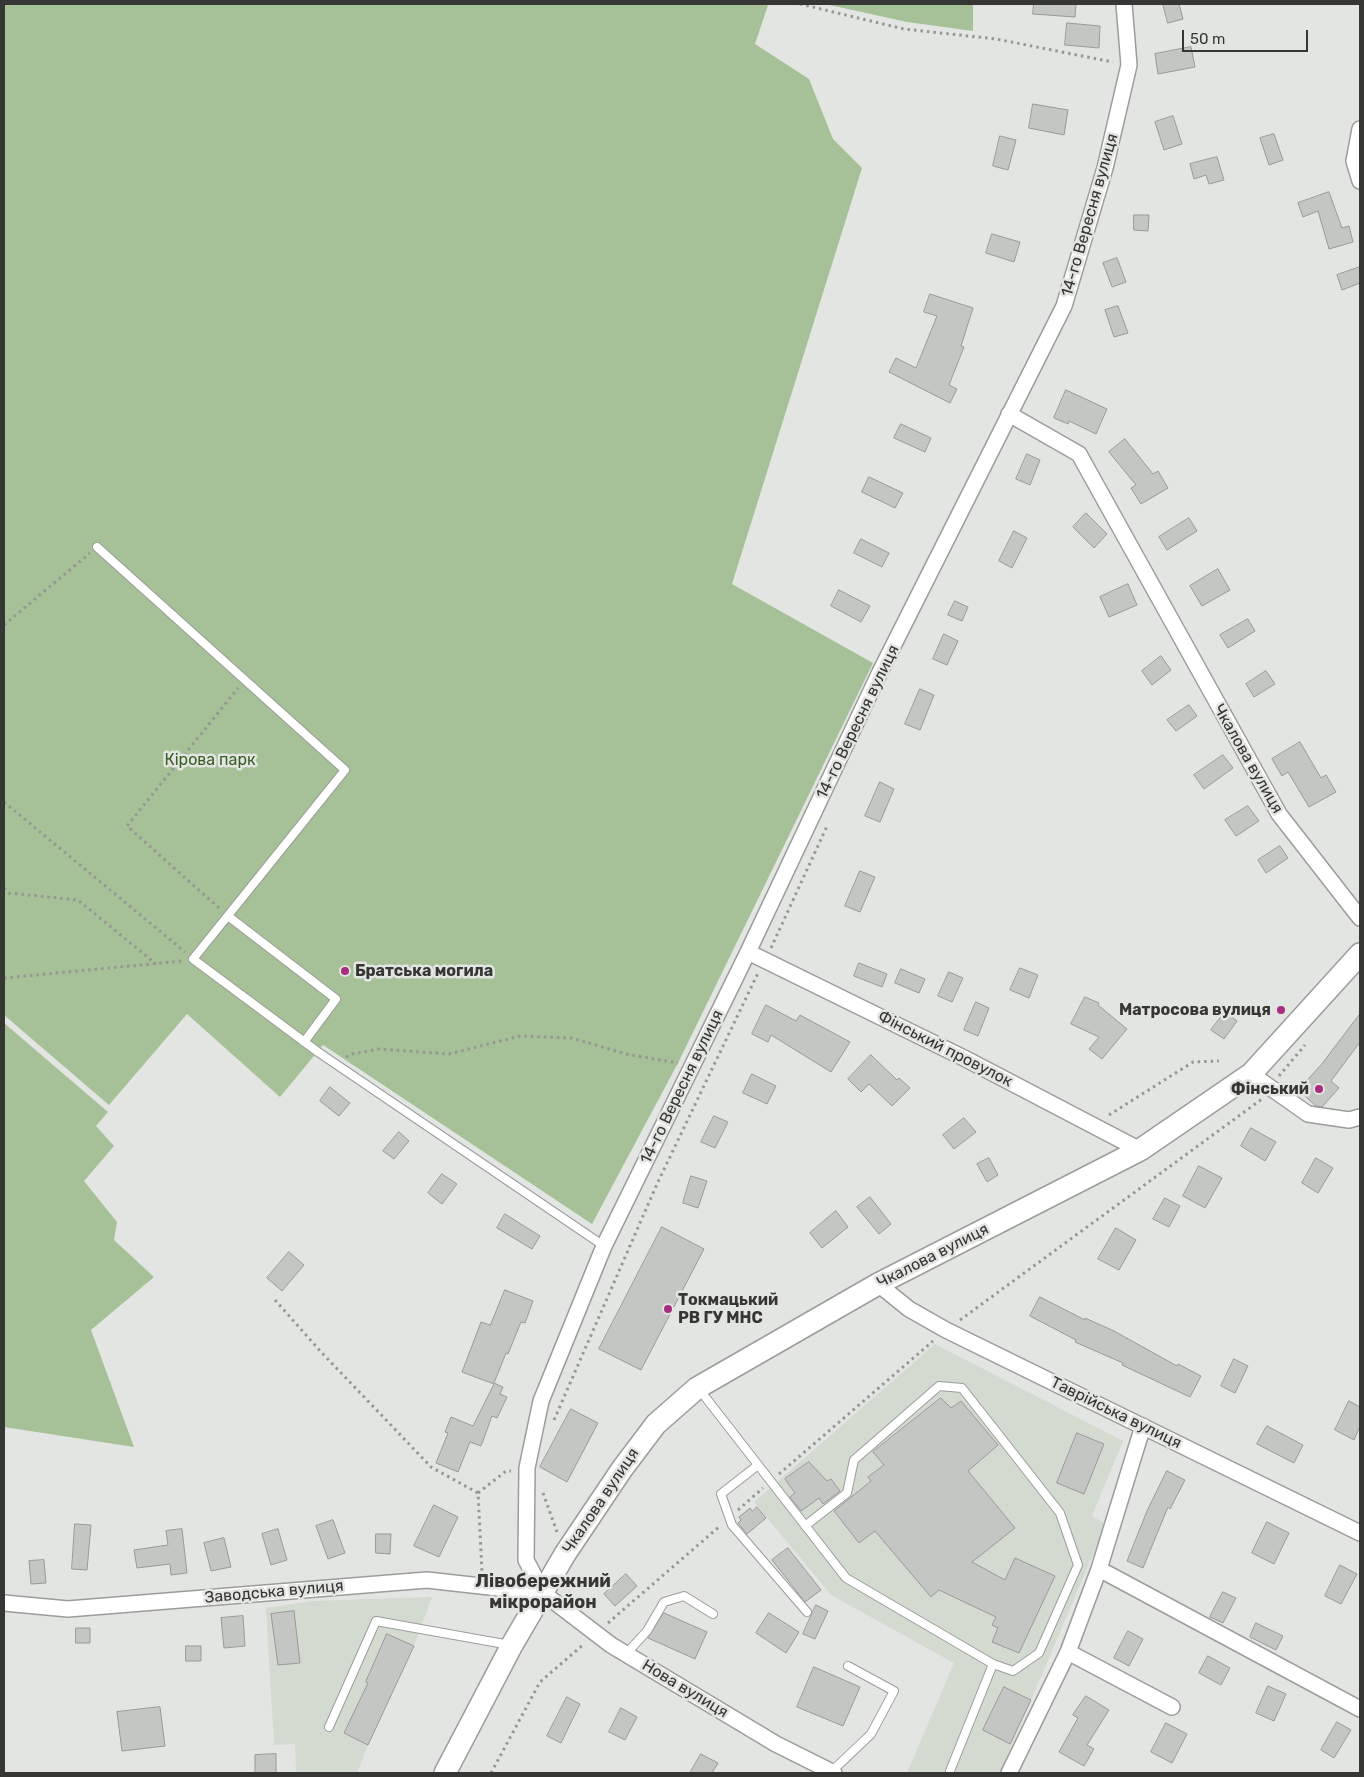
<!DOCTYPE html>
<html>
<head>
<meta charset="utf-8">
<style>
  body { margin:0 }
  #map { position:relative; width:1364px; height:1777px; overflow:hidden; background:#e3e5e2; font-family:Rubik,sans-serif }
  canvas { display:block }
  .frame { position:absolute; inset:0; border:5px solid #363735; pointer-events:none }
  .scale { position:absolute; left:1182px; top:30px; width:126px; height:22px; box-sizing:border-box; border:2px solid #363735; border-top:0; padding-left:6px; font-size:15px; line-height:18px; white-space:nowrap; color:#363735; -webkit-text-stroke:4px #e3e5e2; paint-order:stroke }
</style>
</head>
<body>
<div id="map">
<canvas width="1364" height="1777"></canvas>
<div class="frame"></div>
<div class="scale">50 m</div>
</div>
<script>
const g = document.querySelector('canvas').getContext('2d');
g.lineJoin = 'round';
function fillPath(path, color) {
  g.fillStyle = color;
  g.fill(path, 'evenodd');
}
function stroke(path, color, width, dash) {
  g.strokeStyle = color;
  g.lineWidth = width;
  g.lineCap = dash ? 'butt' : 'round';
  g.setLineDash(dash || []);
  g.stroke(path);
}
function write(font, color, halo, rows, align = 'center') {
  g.font = font + ' Rubik,sans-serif';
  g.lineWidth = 5;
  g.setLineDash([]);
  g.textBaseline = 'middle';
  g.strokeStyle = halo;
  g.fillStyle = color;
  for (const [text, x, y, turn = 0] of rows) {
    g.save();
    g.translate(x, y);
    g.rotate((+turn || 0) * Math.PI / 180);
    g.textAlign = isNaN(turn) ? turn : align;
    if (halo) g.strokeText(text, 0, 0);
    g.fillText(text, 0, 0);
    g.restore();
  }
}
const built = new Path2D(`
  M935 1344 1123 1441 1092 1516 1106 1524 1000 1773H907L954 1663 831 1595 754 1502Z
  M432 1597 414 1646 368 1745 357 1773H296L295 1744 274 1745 266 1608 312 1601Z`);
const green = new Path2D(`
  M4 4H762L768 5 755 44 809 79 833 139 862 168 732 584 873 663 678 1063 592 1224 323 1045 280 1097 187 1014 109 1105 4 1015Z
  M825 4H973V31L907 22Z
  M4 1023 108 1112 96 1126 114 1146 84 1181 117 1222 114 1240 154 1277 91 1330 134 1447 4 1427Z`);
const building = new Path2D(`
  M1034 4H1076L1075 17 1033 14Z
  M1163 4H1179L1183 19 1168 23Z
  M1067 23 1100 26 1099 48 1065 45Z
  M1191 47 1195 67 1158 74 1155 54Z
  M1033 104 1068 110 1064 135 1029 128Z
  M1173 116 1182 144 1164 150 1155 122Z
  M1274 134 1283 160 1269 165 1260 138Z
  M1000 136 1016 140 1008 170 993 166Z
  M1217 157 1224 180 1209 184 1206 175 1194 179 1190 164Z
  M1329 192 1342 228 1349 226 1353 242 1329 249 1318 211 1303 217 1298 203Z
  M1134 215H1149L1148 231 1134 230Z
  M992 234 1020 242 1014 262 986 253Z
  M1117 258 1126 282 1112 287 1103 263Z
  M1360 267V283L1342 290 1337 275Z
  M930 294 973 308 961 346 964 347 949 385 957 389 950 403 889 372 896 358 916 368 937 316 924 312Z
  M1118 306 1128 333 1114 337 1105 310Z
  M1066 390 1107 409 1096 434 1069 421 1068 424 1054 418Z
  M901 424 931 438 925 452 894 438Z
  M1125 439 1153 474 1158 471 1168 488 1141 504 1131 488 1136 485 1109 452Z
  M1027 454 1040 460 1030 485 1016 479Z
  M869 477 903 493 895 508 862 492Z
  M1086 513 1107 534 1094 548 1073 527Z
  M1189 518 1197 531 1167 550 1159 537Z
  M1014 531 1027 538 1012 568 999 561Z
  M861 539 889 553 882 567 854 553Z
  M1218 569 1230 590 1202 606 1190 586Z
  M1128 584 1137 605 1109 617 1100 597Z
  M839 590 870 606 861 622 831 606Z
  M955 601 968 607 962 621 948 615Z
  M1248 619 1255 631 1228 648 1220 635Z
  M944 634 958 641 947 665 933 659Z
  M1161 656 1171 670 1152 685 1142 671Z
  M1266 671 1275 684 1254 697 1246 684Z
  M920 689 934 695 920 730 905 724Z
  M1189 705 1197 716 1176 731 1167 720Z
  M1300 742 1321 778 1326 775 1336 792 1309 807 1288 772 1282 776 1272 759Z
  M1223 755 1233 768 1204 789 1194 775Z
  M880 782 894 789 880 822 865 816Z
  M1248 806 1259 821 1236 836 1225 820Z
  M1280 846 1288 858 1266 873 1258 860Z
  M860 871 875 877 860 912 845 906Z
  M859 963 887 974 882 987 854 976Z
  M1020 968 1038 975 1029 998 1010 990Z
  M901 969 925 979 919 993 895 983Z
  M949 972 963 978 952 1002 938 996Z
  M1085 997 1099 1003 1098 1005 1127 1029 1102 1059 1089 1049 1099 1037 1071 1024Z
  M976 1002 989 1008 978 1036 964 1030Z
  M766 1005 796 1021 800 1015 850 1042 831 1072 771 1035 768 1042 752 1034Z
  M1225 1012 1237 1021 1224 1039 1211 1030Z
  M1360 1014V1042L1331 1081 1339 1088 1322 1107 1316 1106 1298 1090 1321 1065Z
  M871 1055 897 1080 899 1078 910 1088 892 1106 869 1084 861 1092 848 1079Z
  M752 1074 776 1086 767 1104 743 1093Z
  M330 1087 350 1103 339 1116 320 1101Z
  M714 1116 728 1122 715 1148 701 1142Z
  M964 1118 976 1132 954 1149 943 1135Z
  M1251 1128 1276 1142 1265 1161 1241 1146Z
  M399 1132 409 1141 394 1159 383 1151Z
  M989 1158 998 1175 987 1182 977 1164Z
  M1316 1158 1333 1168 1318 1193 1302 1183Z
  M1199 1166 1222 1178 1205 1208 1183 1196Z
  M442 1174 457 1184 442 1204 428 1193Z
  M691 1176 707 1181 698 1208 683 1203Z
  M870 1197 891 1224 879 1234 857 1207Z
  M1165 1198 1180 1206 1169 1227 1153 1219Z
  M836 1211 848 1227 822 1248 810 1233Z
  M505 1214 540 1236 532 1249 497 1228Z
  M662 1227 704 1249 641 1370 599 1349Z
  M1116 1228 1136 1240 1119 1270 1098 1259Z
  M289 1252 304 1265 282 1291 267 1278Z
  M505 1290 533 1301 525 1323 521 1322 508 1354 506 1353 494 1383 503 1387 500 1394 507 1397 497 1418 492 1416 481 1446 470 1442 458 1472 436 1463 448 1433 445 1432 451 1417 473 1426 494 1384 462 1372 481 1322 490 1325Z
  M1040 1297 1085 1320V1318L1114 1331 1177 1366 1178 1364 1201 1376 1190 1397 1122 1365 1123 1363 1075 1342 1076 1340 1030 1316Z
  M1234 1359 1248 1366 1235 1393 1221 1386Z
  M941 1398 951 1408 961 1401 998 1445 968 1471 1015 1528 972 1562 1005 1580 1015 1558 1055 1576 1019 1653 992 1642 998 1628 992 1625 996 1617 939 1590 931 1597 875 1531 859 1543 834 1511 871 1481 868 1477 884 1465 873 1452Z
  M1349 1401 1360 1407V1426L1354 1440 1335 1430Z
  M571 1409 598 1423 567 1482 540 1467Z
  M1267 1426 1303 1445 1294 1463 1257 1444Z
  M1077 1433 1104 1444 1084 1494 1057 1483Z
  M809 1462 827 1481 831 1479 840 1491 823 1504 819 1498 801 1511 790 1497 795 1493 785 1479Z
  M1167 1471 1185 1480 1170 1509 1168 1507 1143 1568 1127 1561 1147 1511Z
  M434 1505 458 1517 439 1557 414 1546Z
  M757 1507 766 1518 747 1534 738 1523 741 1520 739 1517 750 1508 752 1511Z
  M333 1520 345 1553 328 1559 316 1526Z
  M1267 1522 1289 1533 1274 1564 1252 1553Z
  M75 1524 91 1525 87 1570 72 1569Z
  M182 1529 187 1573 171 1575 170 1564 137 1568 134 1550 168 1545 166 1531Z
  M278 1529 287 1560 271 1565 262 1534Z
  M376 1534H391L390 1554 376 1553Z
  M224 1538 231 1567 211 1571 204 1543Z
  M788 1548 821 1590 805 1602 772 1560Z
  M44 1560 46 1583 31 1584 29 1561Z
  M1340 1565 1357 1574 1341 1604 1325 1596Z
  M626 1574 637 1586 615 1606 604 1594Z
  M1223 1592 1236 1598 1223 1623 1210 1617Z
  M816 1605 828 1611 815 1639 803 1634Z
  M294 1611 300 1663 278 1665 271 1614Z
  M664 1613 707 1632 695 1659 648 1638Z
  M769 1613 799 1632 786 1653 756 1633Z
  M243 1616 245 1646 224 1648 221 1618Z
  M1256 1623 1283 1636 1276 1650 1250 1637Z
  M76 1628H90V1643H76Z
  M1128 1631 1143 1639 1129 1666 1114 1658Z
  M387 1634 414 1646 368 1745 344 1733 368 1683 366 1682Z
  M186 1646H201V1661H186Z
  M1208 1656 1230 1668 1221 1685 1199 1673Z
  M814 1667 860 1687 843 1726 797 1707Z
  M1268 1686 1286 1694 1274 1721 1256 1713Z
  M1004 1687 1031 1700 1010 1744 983 1730Z
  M1086 1696 1109 1710 1087 1745 1094 1749 1084 1766 1059 1752 1078 1718 1073 1715Z
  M567 1697 580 1704 561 1743 547 1736Z
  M160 1707 165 1746 122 1751 117 1712Z
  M621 1708 637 1717 625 1740 609 1732Z
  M1337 1722 1351 1730 1334 1758 1321 1750Z
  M1166 1723 1187 1734 1172 1763 1151 1752Z
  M276 1754V1773H255V1755Z
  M701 1754 718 1763 712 1773H690Z`);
const path = new Path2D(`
  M800 4 904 29 996 39 1113 62
  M4 625 90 553
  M4 802 185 952
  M4 888 9 893 78 900 156 964
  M219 908 127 826 238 688
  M771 948 828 824
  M4 978 182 961
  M346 1057 352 1054 379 1049 449 1054 520 1036 572 1038 626 1054 678 1063
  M1279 1076 1305 1045
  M1109 1115 1193 1062 1219 1061
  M275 1300 322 1353 431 1467 478 1493 482 1572
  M960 1320 1262 1099
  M554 1420 657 1184 758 973
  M779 1474 933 1341
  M478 1493 506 1471H511
  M543 1493 557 1532
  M738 1510 763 1488
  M608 1623 720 1526
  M491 1773 540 1682 584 1644`);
const lane = new Path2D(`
  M97 547 345 770 193 959 318 1052 604 1246
  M228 916 336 999 304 1042
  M699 1389 846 1578 993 1664 1013 1671 1039 1653 1078 1565 1060 1513 962 1388 939 1386 854 1460 847 1493 805 1526
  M758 1465 721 1494 732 1525 807 1612
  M626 1654 647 1631 664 1602 684 1596 713 1614
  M329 1727 376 1621 510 1645
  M950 1771 993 1664
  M831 1772 871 1734 894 1691 848 1666`);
const street = new Path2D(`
  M1360 129 1354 161 1360 181
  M1009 414 1079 454 1279 814 1360 918
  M748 952 964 1058 1140 1150
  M1251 1074 1308 1114 1349 1120 1360 1117
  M878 1284 909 1309 946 1330 1360 1533
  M1099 1569 1360 1709
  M4 1603 68 1609 427 1580 543 1593
  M1068 1652 1172 1707
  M834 1773 776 1744 611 1645 543 1593 526 1560 527 1468 541 1401 604 1246 748 952 880 672 1064 306 1105 168 1129 65 1124 4
  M1009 1773 1068 1652 1099 1569 1143 1426`);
const secondary = new Path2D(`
  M445 1773 512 1645 565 1554 622 1469 656 1424 697 1388 878 1284 1140 1150 1251 1074 1360 954`);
const markers = [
  [345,971,5,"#a72b7e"],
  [1281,1010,5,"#a72b7e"],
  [1319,1089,5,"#a72b7e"],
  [668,1309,5,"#a72b7e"]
];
const streetNames = [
  ["14-го Вересня вулиця",1090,215,-74],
  ["14-го Вересня вулиця",858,722,-64],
  ["Чкалова вулиця",1248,759,60],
  ["Фінський провулок",945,1049,27],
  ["14-го Вересня вулиця",682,1087,-64],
  ["Чкалова вулиця",933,1256,-27],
  ["Таврійська вулиця",1116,1413,26],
  ["Чкалова вулиця",601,1501,-56],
  ["Заводська вулиця",274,1592,-5],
  ["Нова вулиця",685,1689,31]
];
const parkNames = [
  ["Кірова парк",210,760]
];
const poiNames = [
  ["Братська могила",355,971],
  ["Матросова вулиця",1271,1010,"right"],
  ["Фінський",1309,1089,"right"],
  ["Токмацький",678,1300],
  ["РВ ГУ МНС",678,1318]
];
const neighbourhoodNames = [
  ["Лівобережний",543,1582],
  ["мікрорайон",543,1603]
];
fillPath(built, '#d3dad0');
fillPath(green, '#a6c097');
fillPath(building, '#c4c6c3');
stroke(building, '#989a97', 1);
stroke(lane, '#9b9d9a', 10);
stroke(street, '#9b9d9a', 18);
stroke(secondary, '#9b9d9a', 24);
stroke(path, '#969795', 3, [2.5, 4]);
stroke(lane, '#fff', 8);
stroke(street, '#fff', 15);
stroke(secondary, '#fff', 21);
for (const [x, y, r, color] of markers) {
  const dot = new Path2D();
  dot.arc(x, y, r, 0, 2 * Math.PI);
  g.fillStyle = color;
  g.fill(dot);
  stroke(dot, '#e3e5e2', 2);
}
write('16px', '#363735', '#e3e5e2', streetNames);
write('16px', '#3a5d22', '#e3e5e2', parkNames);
write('bold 16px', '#363735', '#e3e5e2', poiNames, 'left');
write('bold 18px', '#363735', '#e3e5e2', neighbourhoodNames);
</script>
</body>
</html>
